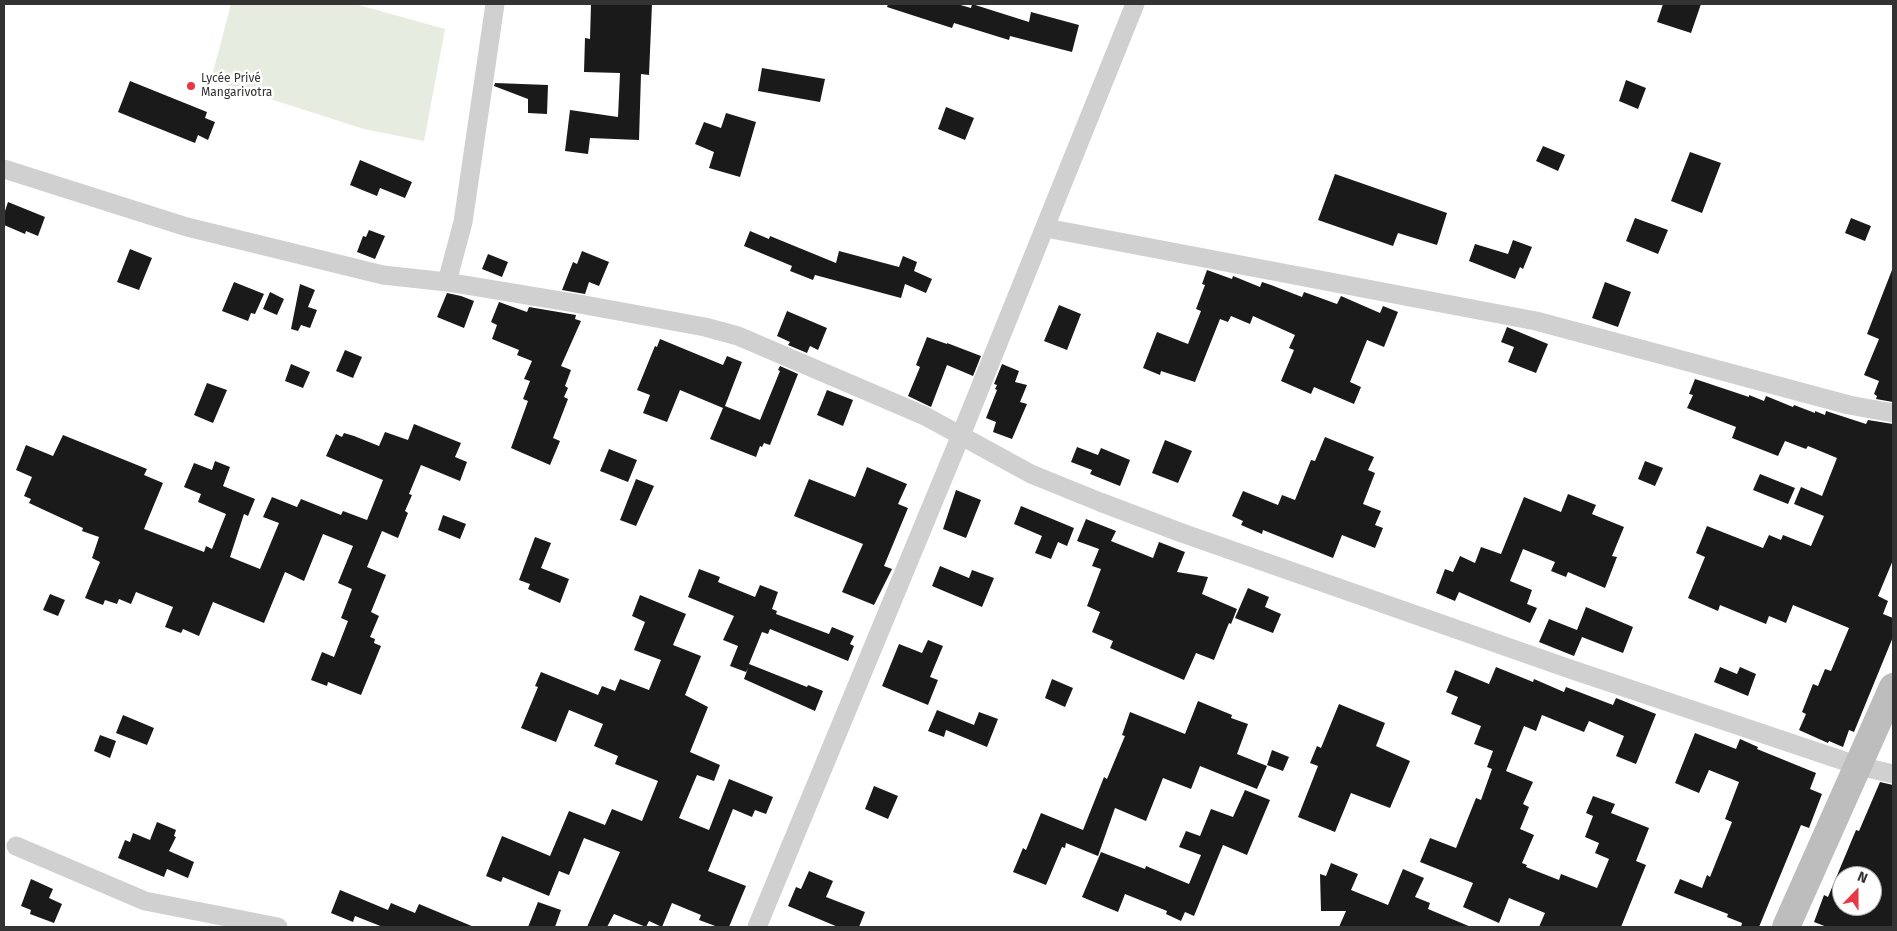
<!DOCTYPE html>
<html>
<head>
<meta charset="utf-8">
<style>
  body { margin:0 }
  #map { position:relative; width:1897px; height:931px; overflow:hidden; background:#fff; font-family:"Fira Sans",sans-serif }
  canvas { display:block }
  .frame { position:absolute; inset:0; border:5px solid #333; pointer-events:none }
  .north { position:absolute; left:1832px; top:866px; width:50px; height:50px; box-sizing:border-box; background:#fff; border:1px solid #adadad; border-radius:50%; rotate:22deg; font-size:14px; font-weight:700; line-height:20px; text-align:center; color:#333 }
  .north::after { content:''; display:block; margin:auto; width:18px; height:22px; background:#e63946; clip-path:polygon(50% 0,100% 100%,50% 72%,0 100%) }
</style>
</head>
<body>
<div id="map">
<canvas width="1897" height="931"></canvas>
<div class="frame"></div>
<div class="north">N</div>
</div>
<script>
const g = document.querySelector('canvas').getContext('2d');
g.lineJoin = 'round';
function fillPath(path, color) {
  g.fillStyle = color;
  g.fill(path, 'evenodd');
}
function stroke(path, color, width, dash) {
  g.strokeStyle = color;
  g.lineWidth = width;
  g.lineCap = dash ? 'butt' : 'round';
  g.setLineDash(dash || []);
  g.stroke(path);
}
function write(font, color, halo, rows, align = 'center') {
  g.font = font + ' "Fira Sans",sans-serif';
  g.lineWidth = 5;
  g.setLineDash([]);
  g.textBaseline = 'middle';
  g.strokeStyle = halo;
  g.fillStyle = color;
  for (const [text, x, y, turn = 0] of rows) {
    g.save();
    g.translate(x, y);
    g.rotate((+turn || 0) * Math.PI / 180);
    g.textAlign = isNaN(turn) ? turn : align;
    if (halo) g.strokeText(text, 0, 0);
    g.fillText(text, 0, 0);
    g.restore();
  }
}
const green = new Path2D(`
  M231 4H355L445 29 424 141 364 129 211 80Z`);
const building = new Path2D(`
  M591 4H652L649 75 641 74 639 140 590 138 588 154 565 151 570 110 618 117 620 73 584 72 585 38 590 39Z
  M888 4H957L971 8 972 4 1029 22 1031 12 1079 25 1072 52 1010 36 1009 40 954 23 952 28 887 7Z
  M1663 4H1701L1691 33 1657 22Z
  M762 68 825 79 820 102 758 91Z
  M1626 80 1646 88 1638 109 1619 101Z
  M130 81 207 112 205 118 215 122 208 140 198 135 195 143 118 112Z
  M495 83 548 85 547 114 528 113V99L494 86Z
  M946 107 974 118 965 140 938 129Z
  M726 113 756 122 740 177 709 168 714 152 695 144 704 122 721 128Z
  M1543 146 1565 155 1558 171 1536 161Z
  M1690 152 1721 163 1702 213 1671 201Z
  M360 160 412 182 405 198 380 188 377 196 350 185Z
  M1335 174 1447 213 1437 245 1398 233 1393 246 1318 220Z
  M8 202 45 217 38 236 26 231 25 234 4 225V214Z
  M1635 218 1668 230 1658 254 1626 241Z
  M1851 218 1871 226 1865 241 1845 233Z
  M369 230 385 236 375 259 357 252 363 236 366 237Z
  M750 231 769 239 770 236 836 263 839 251 899 267 903 256 917 262 914 271 932 279 926 293 905 284 901 298 815 275 813 280 790 271 792 266 744 246Z
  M1513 240 1532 247 1523 269 1520 267 1515 279 1469 261 1475 244 1508 254Z
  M130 249 152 258 139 290 117 282Z
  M582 251 609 262 599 286 589 282 585 294 562 290 573 262 577 264Z
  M488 254 508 262 502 277 482 269Z
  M1207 270 1232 279 1233 276 1260 287 1262 282 1271 285 1302 297 1304 292 1337 304 1341 296 1380 313 1383 306 1398 312 1384 347 1367 340 1350 382 1361 387 1354 404 1314 387 1311 394 1281 381 1294 350 1289 348 1295 335 1253 316 1250 324 1231 316 1228 322 1220 319 1195 382 1161 371 1160 375 1143 368 1157 332 1188 344 1201 311 1196 309 1205 285 1202 284Z
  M1892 270H1893V402L1876 399 1877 396 1874 394 1879 381 1864 375 1879 339 1867 334Z
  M234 282 264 294 255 314 251 313 248 321 222 311Z
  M1605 282 1631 292 1618 327 1592 318Z
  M300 284 315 290 308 307 317 310 310 328 301 325 298 331 291 329Z
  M270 292 284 299 277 315 263 309Z
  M447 293 461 296 474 301 464 328 437 317Z
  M499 302 527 312 529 307 576 315 575 319 581 321 561 366 571 370 565 386 568 388 564 397 568 399 553 438 560 441 550 465 511 448 528 401 523 399 530 381 524 379 532 361 517 355 519 350 492 339 497 325 491 322Z
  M1059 305 1081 314 1067 350 1044 341Z
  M787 311 827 328 818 350 810 346 807 353 788 345 790 342 777 336Z
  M1507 327 1548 344 1536 373 1508 362 1514 347 1501 342Z
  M927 337 947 344V343L981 356 973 376 947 365 931 407 908 396 920 367 916 365Z
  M660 339 723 365 727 356 742 362 725 406 760 420 780 371 778 370 780 366 798 374 770 445 764 443 762 447 760 446 756 457 710 439 723 408 680 390 667 422 643 413 650 395 637 390 655 346 657 347Z
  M345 350 362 357 353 378 336 371Z
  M291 364 310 372 303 388 285 381Z
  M1002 364 1019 371 1015 382 1027 385 1020 402 1027 404 1012 439 993 432 996 422 986 418 997 390 995 389 997 385 994 384Z
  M1695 379 1749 397V395L1764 401 1766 396 1793 407 1794 405 1815 413V411L1825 415 1826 411 1866 424 1868 420 1893 424V560L1878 596 1888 601 1883 614 1893 618V637L1854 732 1849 730 1843 747 1829 741 1828 743 1799 730 1806 714 1802 712 1813 684 1818 686 1825 669 1831 671 1849 628 1793 605 1786 623 1769 616 1766 624 1720 605 1718 611 1688 598 1705 557 1696 553 1707 526 1763 548 1769 535 1781 540 1783 535 1811 546 1824 516 1794 504 1801 487 1822 496 1837 458 1808 446 1806 449 1785 441 1778 456 1732 438 1736 427 1687 408 1693 395 1689 394Z
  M207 383 227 390 213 423 194 415Z
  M827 390 853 400 843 426 817 415Z
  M414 424 461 443 455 457 467 462 460 481 421 465 409 494 412 495 405 511 408 513 398 538 382 531 367 567 386 575 371 612 379 616 370 637 375 639 374 643 381 646 361 695 328 682 327 686 311 680 322 652 334 657 348 621 341 618 352 589 338 583 353 546 323 534 304 581 285 572 264 623 213 602 199 636 183 629 181 633 165 627 173 607 136 592 131 604 119 599 117 604 105 600 103 605 85 598 100 562 92 558 99 537 82 531 83 528 29 503 31 499 24 496 32 477 16 470 26 445 53 456 63 435 147 469 144 475 163 483 144 529 204 552 206 546 212 549 226 514 198 502 201 494 184 487 194 463 212 470 215 461 230 467 223 486 255 499 248 516 244 514 230 557 260 569 279 523 263 517 272 497 297 507 301 499 341 515 343 511 367 520 383 480 326 456 336 434 342 437 344 433 354 436 379 446 385 432 408 440Z
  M1325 437 1374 457 1368 470 1375 473 1363 504 1381 511 1375 525 1383 528 1375 548 1342 535 1333 558 1263 530 1262 534 1241 525 1243 521 1232 516 1243 491 1278 505 1282 495 1295 500 1311 460 1315 461Z
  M1165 440 1192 451 1178 483 1152 473Z
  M1077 447 1098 455 1101 448 1130 460 1120 486 1090 474 1092 470 1071 462Z
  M609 449 637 460 628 482 600 471Z
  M1645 461 1663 468 1655 486 1638 479Z
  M867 467 907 484 898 504 908 508 884 566 892 569 874 605 842 592 863 544 794 516 809 479 855 497Z
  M1760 474 1795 488 1788 504 1753 490Z
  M636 479 654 486 636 526 620 520Z
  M956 490 981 500 966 538 943 529Z
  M1568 494 1596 505 1592 514 1624 527 1612 556 1617 557 1605 588 1568 572 1566 577 1551 571 1555 562 1523 549 1510 581 1532 590 1527 604 1537 608 1530 623 1459 592 1455 601 1436 593 1445 569 1453 572 1460 556 1475 563 1481 547 1501 554 1524 497 1561 512Z
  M1021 506 1074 528 1067 546 1058 542 1051 559 1035 553 1042 536 1014 524Z
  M443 515 466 524 460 539 438 530Z
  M1086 519 1116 531 1111 541 1153 558 1159 542 1185 552 1177 572 1208 577 1202 594 1237 609 1231 624 1229 623 1214 660 1196 653 1184 680 1110 648 1113 641 1092 632 1100 612 1087 606 1101 569 1092 566 1099 549 1077 541Z
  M535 537 551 543 541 568 569 579 560 603 528 589 530 584 519 580Z
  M940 566 969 578 972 570 994 578 982 607 932 586Z
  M699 569 720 577 718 582 755 597 760 585 778 592 772 609 777 611 776 614 829 634 832 627 854 636 850 644 854 646 848 661 770 629 768 634 762 632 749 664 807 687 808 685 823 691 815 711 744 679 748 668 746 672 730 666 738 646 723 640 734 616 688 597Z
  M1248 588 1269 597 1265 607 1281 614 1273 633 1235 618Z
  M50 594 65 600 58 616 43 610Z
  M640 595 686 614 673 645 701 656 685 695 708 707 690 752 720 765 714 781 697 775 679 818 709 830 729 779 773 797 766 814 755 810 752 817 733 809 708 871 746 886 729 927H718L699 920 701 915 672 903 662 927 649 921 646 927 614 914 607 927H587L620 852 584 838 569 875 559 871 549 896 503 877 501 882 486 876 502 836 550 856 569 811 605 825 612 809 642 821 658 781 615 764 618 756 594 746 603 724 569 710 556 742 521 728 538 687 535 686 541 672 598 695 602 686 615 691 620 679 649 690 661 660 634 650 645 622 632 616Z
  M1586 607 1633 627 1623 653 1582 637 1574 656 1539 642 1549 619 1577 630Z
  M928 640 943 646 930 677 938 680 928 705 882 686 899 644 922 653Z
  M1496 667 1533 682 1534 679 1564 692 1566 687 1613 705 1616 698 1656 714 1636 764 1616 756 1624 736 1589 721 1584 732 1542 715 1536 731 1524 726 1506 771 1533 782 1523 804 1529 807 1520 829 1534 835 1522 863 1527 865 1526 867 1559 880 1561 874 1597 888 1609 859 1595 853 1599 843 1585 837 1593 816 1586 813 1593 796 1615 804 1611 813 1649 828 1636 861 1646 865 1621 927H1539L1545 913 1509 898 1499 923 1463 907 1473 883 1420 862 1430 838 1456 848 1476 798 1481 800 1492 769 1487 767 1493 751 1474 744 1481 726 1451 714 1458 697 1446 692 1455 670 1489 684Z
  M1720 667 1737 674 1740 667 1756 674 1748 696 1714 682Z
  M1052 679 1073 688 1065 707 1045 698Z
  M1198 701 1232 715 1231 718 1248 724 1237 754 1267 766 1257 789 1200 766 1191 789 1163 778 1146 821 1115 808 1098 856 1066 843 1065 848 1062 847 1046 885 1013 872 1023 848 1026 850 1041 813 1083 830 1104 777 1107 779 1125 736 1122 735 1130 712 1185 734Z
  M1339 704 1385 723 1376 746 1410 761 1390 808 1351 793 1335 832 1298 817 1318 766 1310 763 1317 746 1321 748Z
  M937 710 974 725 979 712 998 719 987 747 946 730 944 737 928 731Z
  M123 715 154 728 147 745 116 733Z
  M1695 733 1736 749 1740 739 1758 747 1757 749 1816 773 1810 789 1822 794 1809 828 1801 825 1759 927H1741L1742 923 1727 917 1728 914 1674 893 1680 879 1702 888 1707 875 1710 877 1732 822 1725 819 1739 782 1709 770 1699 793 1675 783Z
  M100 735 116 741 110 758 94 751Z
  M1272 750 1289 757 1283 771 1267 765Z
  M1880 782 1893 785V927H1827L1814 922 1824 895 1828 897 1856 830 1859 831ZM1842 876H1872V906H1842Z
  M874 786 898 796 888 819 865 809Z
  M1245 790 1270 800 1247 855 1223 845 1194 916 1185 912 1181 921 1166 914 1167 911 1125 894 1118 912 1082 897 1101 852 1145 869 1146 866 1189 884 1201 855 1179 847 1186 831 1200 836 1211 809 1233 817Z
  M157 822 176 830 174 836 176 837 169 851 194 862 188 878 167 869 164 877 118 858 125 840 130 842 133 833 150 840Z
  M1331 863 1358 874 1351 890 1388 905 1403 869 1424 878 1415 897 1430 903 1428 909 1471 927H1339L1346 911H1321L1320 874 1326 876Z
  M809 871 833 881 826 897 865 912 859 927H838L788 906 796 887 801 889Z
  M31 879 53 889 49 898 62 904 54 923 30 914 31 910 21 906Z
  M340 890 388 910 391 903 415 913 419 904 474 927H383L355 916 353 922 331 913Z
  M538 902 561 910 555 927H528Z`);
const minor = new Path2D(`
  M4 169 187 227 383 275 447 282 574 303 705 327 738 336 925 416 1031 474 1100 502 1182 533 1567 668 1859 766 1893 774
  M1046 228 1536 321 1849 405 1893 413
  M447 282 463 222 495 4
  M16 846 145 901 278 927
  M757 927 961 435 1135 4`);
const secondary = new Path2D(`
  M1786 927 1893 687`);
const markers = [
  [191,86,5,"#e63946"]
];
const poiNames = [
  ["Lycée Privé",201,79],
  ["Mangarivotra",201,93]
];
fillPath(green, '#e6ecdf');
fillPath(building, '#1a1a1a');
stroke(minor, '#d0d0d0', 19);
stroke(secondary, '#bdbdbd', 28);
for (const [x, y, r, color] of markers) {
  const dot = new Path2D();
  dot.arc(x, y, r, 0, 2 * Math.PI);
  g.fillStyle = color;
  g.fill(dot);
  stroke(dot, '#fff', 2);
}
write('12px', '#333', '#fff', poiNames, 'left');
</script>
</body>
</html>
